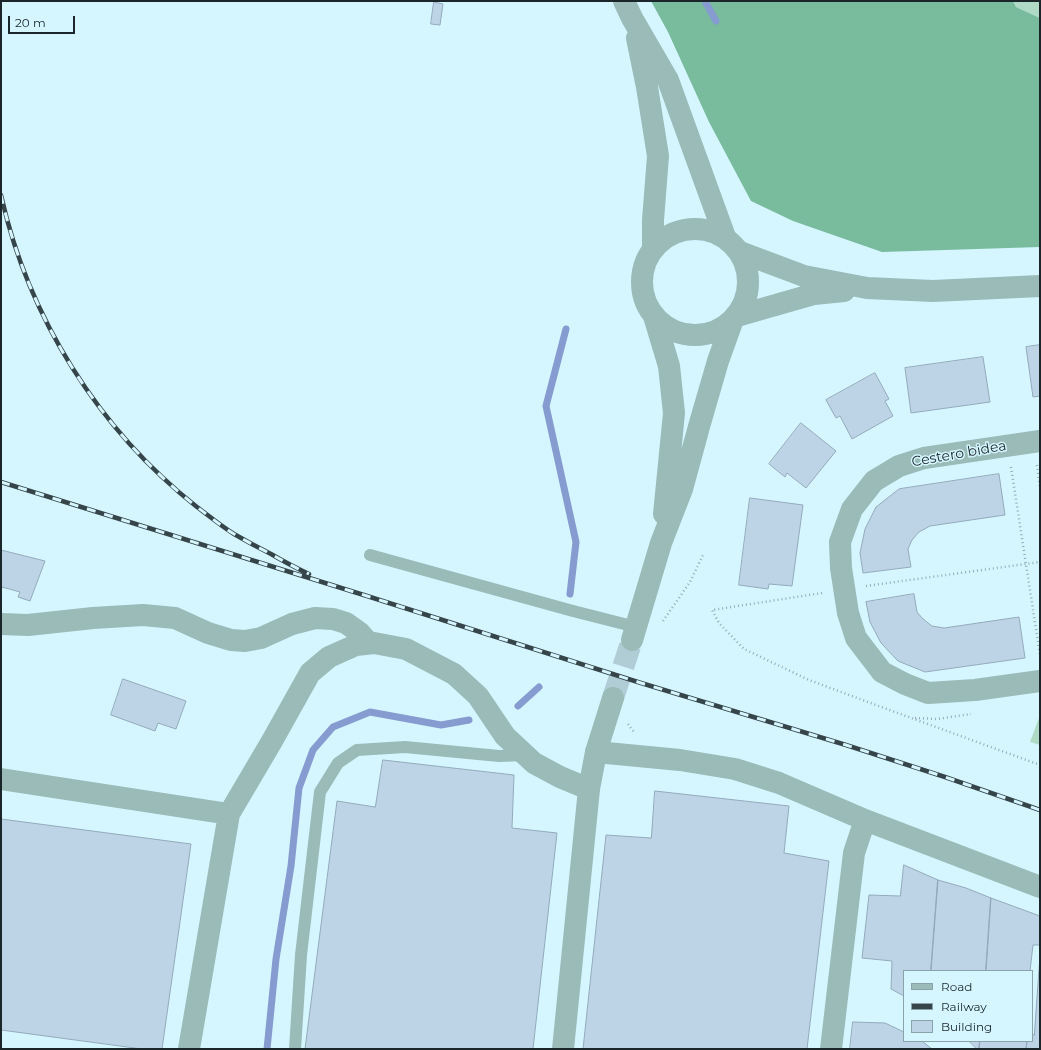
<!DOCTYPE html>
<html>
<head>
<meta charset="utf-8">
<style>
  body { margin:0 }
  #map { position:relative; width:1041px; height:1050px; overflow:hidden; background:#d5f6ff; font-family:Montserrat,sans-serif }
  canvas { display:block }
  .frame { position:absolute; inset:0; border:2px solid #1a2629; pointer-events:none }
  .legend { position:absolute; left:903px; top:970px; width:130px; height:72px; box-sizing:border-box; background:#d5f6ff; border:1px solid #8aa3a9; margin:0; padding:5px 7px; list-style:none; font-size:12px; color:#1a2629 }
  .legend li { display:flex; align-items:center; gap:8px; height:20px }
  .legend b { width:20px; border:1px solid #8aa3a9 }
  .scale { position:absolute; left:8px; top:16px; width:67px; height:18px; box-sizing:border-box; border:2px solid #1a2629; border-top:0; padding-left:5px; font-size:12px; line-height:14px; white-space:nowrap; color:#1a2629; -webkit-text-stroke:3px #d5f6ff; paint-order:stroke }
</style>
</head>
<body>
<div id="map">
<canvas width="1041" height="1050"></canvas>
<div class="frame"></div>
<ul class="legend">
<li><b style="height:5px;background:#9abbb8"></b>Road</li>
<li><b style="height:5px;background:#364549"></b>Railway</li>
<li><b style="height:11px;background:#bdd4e7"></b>Building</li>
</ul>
<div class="scale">20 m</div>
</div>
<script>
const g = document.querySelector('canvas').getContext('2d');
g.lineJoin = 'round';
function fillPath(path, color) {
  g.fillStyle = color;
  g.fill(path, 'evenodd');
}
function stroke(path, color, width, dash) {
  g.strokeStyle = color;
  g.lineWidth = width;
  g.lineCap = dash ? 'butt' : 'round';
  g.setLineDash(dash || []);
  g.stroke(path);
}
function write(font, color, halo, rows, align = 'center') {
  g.font = font + ' Montserrat,sans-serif';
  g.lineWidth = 3;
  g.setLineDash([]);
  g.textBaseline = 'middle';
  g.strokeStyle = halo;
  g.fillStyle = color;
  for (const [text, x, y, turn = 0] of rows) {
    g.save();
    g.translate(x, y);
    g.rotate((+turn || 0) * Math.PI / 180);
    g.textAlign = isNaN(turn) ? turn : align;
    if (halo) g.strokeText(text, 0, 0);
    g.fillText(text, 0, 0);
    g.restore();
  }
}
const green = new Path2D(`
  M1013 1H1040V18L1016 7Z
  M1039 718H1040V745L1030 742Z`);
const forest = new Path2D(`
  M651 1H1013L1016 7 1040 18V247L882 252 793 221 751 201 709 122 668 32Z`);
const stream = new Path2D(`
  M705 1 716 21
  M566 329 546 406 576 542 570 594
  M518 706 539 687
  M267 1049 276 959 291 866 299 788 313 750 333 727 370 712 441 725 469 720`);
const building = new Path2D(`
  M434 2 443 4 440 25 431 24Z
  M1040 345V396L1033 397 1026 347Z
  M983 357 990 402 911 413 905 368Z
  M875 373 889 399 885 401 893 416 852 439 840 416 836 418 826 400Z
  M801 423 836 451 806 488 787 473 785 477 769 464Z
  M999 474 1005 515 930 526 919 532 912 540 908 549 911 567 863 573 860 553 865 529 876 507 899 489Z
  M750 498 803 505 792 586 769 584 768 589 739 585Z
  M1 550 45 561 30 601 18 597 20 592 2 587 1 592Z
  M914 594 917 612 923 619 932 626 944 628 1019 617 1025 658 925 672 898 661 881 643 870 622 866 602Z
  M123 679 186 701 176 729 158 723 155 731 111 715Z
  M383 760 514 775 512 828 557 833 533 1049H305L337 801 375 807Z
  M655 791 789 806 784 853 829 861 807 1049H583L606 835 651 838Z
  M1 819 191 844 162 1049H142L1 1030Z
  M904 865 938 880 931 971H904V996L891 989 892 961 862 958 869 895 900 896Z
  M938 880 966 888 991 898 986 971H931Z
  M991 898 1040 916V945H1033L1030 971H986Z
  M1040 956V1049H1026L1027 1041H1032V1034L1034 1035Z
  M853 1022 885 1023 904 1032V1041H922L932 1049H850Z
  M969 1041H980L979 1049H977Z
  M980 1041H1027L1026 1049H979Z`);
const tertiaryTunnel = new Path2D(`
  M613 698 632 640`);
const path = new Path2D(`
  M1037 465 1040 488
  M1011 467 1040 655
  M866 586 1040 562
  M822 593 712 610 719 623 744 649 809 680 884 708 1040 765
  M663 621 690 582 703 555
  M915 718 937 719 971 714
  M628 724 630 727 635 733`);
const service = new Path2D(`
  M370 555 573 611 636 627
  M295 1049 301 955 320 792 338 763 357 750 405 747 499 756 525 755`);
const minor = new Path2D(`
  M740 252 804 276 867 288 933 291 1040 286
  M737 316 814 294 844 291
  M1040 441 924 458 899 466 874 481 852 509 840 542 841 568 848 613 856 638 882 672 905 684 928 693 975 690 1040 681
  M1 624 28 625 93 618 143 615 175 618 208 633 231 640 245 641 261 638 292 624 315 618 333 619 346 623 360 633 369 643
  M596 752 680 760 735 769 779 783 865 820 1040 887
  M1 779 229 814
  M189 1049 229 814 272 741 310 673 329 657 356 645 374 643 406 649 454 674 478 696 505 736 534 763 560 777 589 789
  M831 1049 854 853 865 820`);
const tertiary = new Path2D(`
  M624 1 632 18 668 80 725 237
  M637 38 647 87 658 156 653 220V249
  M642 282a53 53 0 1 1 106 0a53 53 0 1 1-106 0Z
  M654 316 669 366 674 413 664 514
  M632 640 661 543 682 489 700 423 718 361 732 322
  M563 1049 589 789 596 752 613 698`);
const rail = new Path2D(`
  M1 195C28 317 99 430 197 507 209 516 221 526 234 534 246 541 259 548 271 554 283 561 296 568 309 574
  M1 482 367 596 641 683 846 745 945 777 1040 810`);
const streetNames = [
  ["Cestero bidea",959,454,-10]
];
fillPath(green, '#afdbc6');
fillPath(forest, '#79bb9d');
stroke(stream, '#869bcf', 7);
fillPath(building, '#bdd4e7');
stroke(building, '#93aabc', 1);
stroke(tertiaryTunnel, '#b0ccd4', 22, [22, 11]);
stroke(path, '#94adb4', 2.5, [1, 3]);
stroke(service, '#9abbb8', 12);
stroke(minor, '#9abbb8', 22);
stroke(tertiary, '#9abbb8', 22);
stroke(rail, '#364549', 4.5);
stroke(rail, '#d5f6ff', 3, [9]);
write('14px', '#1a2629', '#d5f6ff', streetNames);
</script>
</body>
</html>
